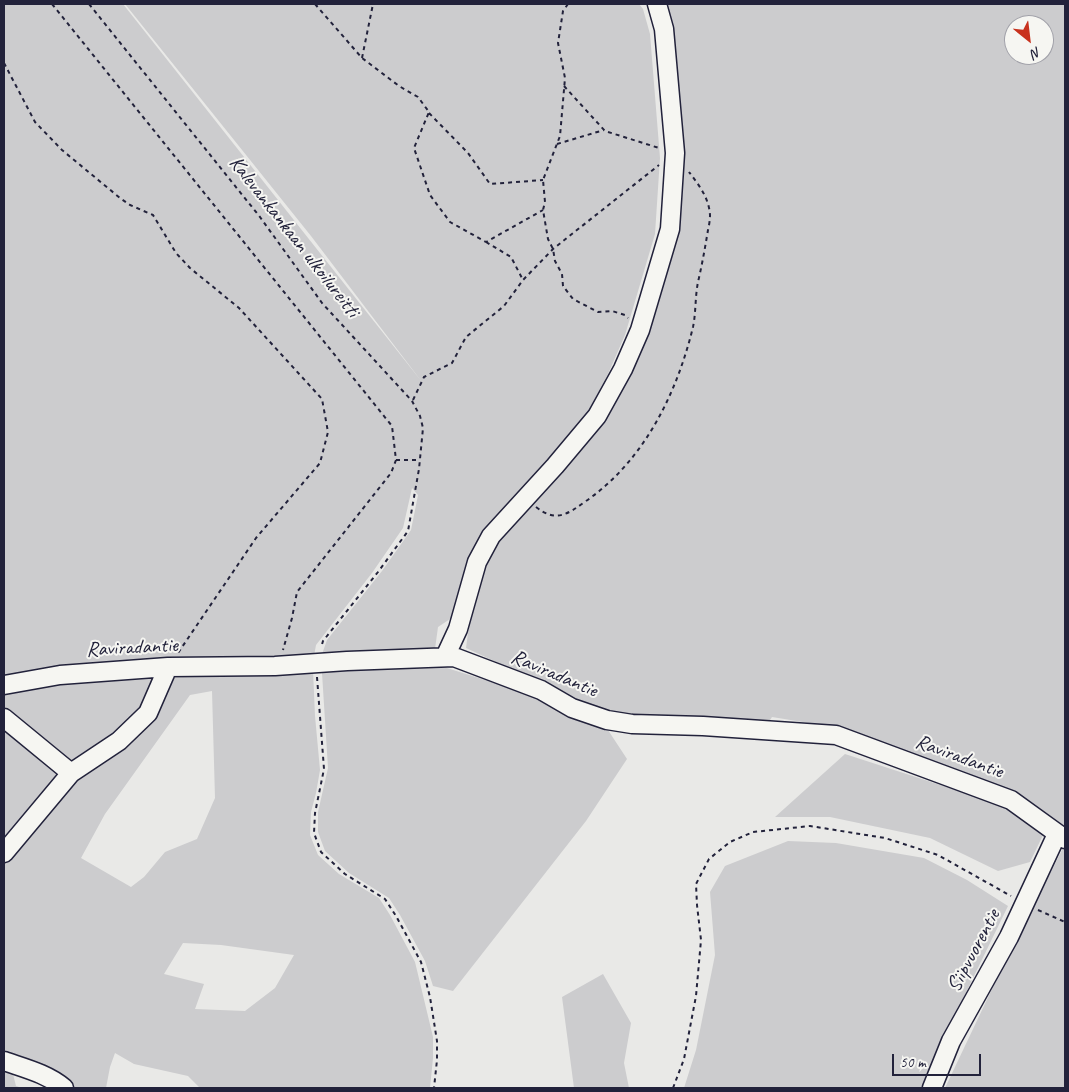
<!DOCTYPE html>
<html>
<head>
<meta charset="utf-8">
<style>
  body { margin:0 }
  #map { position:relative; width:1069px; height:1092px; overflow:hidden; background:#e9e9e7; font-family:Caveat,sans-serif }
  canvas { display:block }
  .frame { position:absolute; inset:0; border:5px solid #22223b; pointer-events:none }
  .north { position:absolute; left:1004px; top:15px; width:50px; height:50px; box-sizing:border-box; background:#f6f6f2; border:1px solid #a1a1a9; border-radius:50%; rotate:151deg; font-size:14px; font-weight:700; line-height:20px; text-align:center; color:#22223b }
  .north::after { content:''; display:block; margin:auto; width:18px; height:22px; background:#c8321e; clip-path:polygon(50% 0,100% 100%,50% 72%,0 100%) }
  .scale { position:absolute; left:892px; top:1054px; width:89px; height:22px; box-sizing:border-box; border:2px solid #22223b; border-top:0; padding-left:6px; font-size:15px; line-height:18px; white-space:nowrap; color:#22223b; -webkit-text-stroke:4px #f6f6f2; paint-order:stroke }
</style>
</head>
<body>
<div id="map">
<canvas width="1069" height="1092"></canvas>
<div class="frame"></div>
<div class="north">N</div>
<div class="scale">50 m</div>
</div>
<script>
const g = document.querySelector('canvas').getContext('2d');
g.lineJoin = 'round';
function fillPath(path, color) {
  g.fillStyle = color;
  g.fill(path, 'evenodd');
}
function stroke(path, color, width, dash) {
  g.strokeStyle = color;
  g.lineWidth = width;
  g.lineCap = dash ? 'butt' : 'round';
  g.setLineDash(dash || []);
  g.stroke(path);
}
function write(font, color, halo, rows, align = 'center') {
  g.font = font + ' Caveat,sans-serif';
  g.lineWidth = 4;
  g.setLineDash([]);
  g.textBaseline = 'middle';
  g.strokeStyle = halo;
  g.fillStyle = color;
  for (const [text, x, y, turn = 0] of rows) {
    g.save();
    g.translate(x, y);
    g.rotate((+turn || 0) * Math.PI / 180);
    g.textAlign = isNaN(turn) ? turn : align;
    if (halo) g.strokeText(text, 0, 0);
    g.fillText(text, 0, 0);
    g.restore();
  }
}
const green = new Path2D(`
  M4 4H123L422 382 311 236 125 4H639L643 9 650 34 660 158 655 234 625 335 608 374 583 421 541 471 483 532 459 613 438 627 435 649 321 657 327 640 382 571 411 530 418 495 412 488 403 528 372 573 316 645 314 656 4 677Z
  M664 4H1065V833L861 739 821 725 772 717 767 725 632 719 574 703 524 675 466 648 472 603 487 556 495 539 601 419 675 230ZM1014 25H1044V55H1014Z
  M447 668 539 697 608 730 627 759 586 821 453 991 433 986 425 961 400 915 389 898 349 873 325 851 318 832V812L328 768 322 673 365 669Z
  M313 670 315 716 320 770 316 793 311 812 310 835 318 855 339 874 379 898 390 915 415 962 433 1037V1058L430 1088H200L188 1076 134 1064 115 1053 110 1067 106 1088H66L69 1081 9 1058 16 1086 22 1088H4V693L53 684ZM212 691 215 798 197 839 165 852 144 877 131 887 81 858 105 814 190 695ZM183 943 221 945 294 955 275 988 245 1011 195 1009 204 984 164 974Z
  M845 754 1008 807 1044 833 1030 862 998 871 930 838 830 817H775Z
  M788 841 836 843 924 858 967 880 1008 906 941 1044 922 1088H684L696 1050 715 955 710 892 725 866Z
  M1063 848 1065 849V1088H945L992 989Z
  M603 974 631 1023 624 1063 629 1088H574L562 997Z`);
const path = new Path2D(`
  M52 4 392 426 396 460 391 473 297 592 292 618 283 650
  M89 4 260 217 322 303 412 401 420 416 423 428 419 469 408 531 378 572 323 641 321 648
  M315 4 362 58 399 86 418 97 429 112 414 148 430 195 450 222 486 242 543 210
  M568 4 563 11 558 43 565 78 560 136 543 180 545 202 543 210 548 239 553 249 555 261 562 274 563 286 573 299 598 312 612 311 625 315 628 318
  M362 58 373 4
  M4 63 35 122 62 150 120 198 130 205 153 215 176 253 190 268 239 308 322 399 328 432 320 463 256 538 178 653
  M564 86 605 131 659 148
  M429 113 468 153 490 184 543 180
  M557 144 604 130
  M486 242 511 257 523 280
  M413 400 424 377 452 363 466 337 504 306 523 280 553 249 659 165
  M396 460H419
  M536 507C556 523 568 514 586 501 644 461 677 393 693 327 696 313 695 297 698 282 702 265 705 248 708 230 709 226 710 220 710 215 709 198 699 185 689 172
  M317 677 324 769 315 813 314 833 321 852 345 874 385 899 396 916 421 962 430 997 437 1041V1060L434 1088
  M1038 910 1065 922
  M673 1088 684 1059 696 996 701 940 697 905 696 884 709 859 730 842 753 832 810 826 885 838 938 855 1011 896`);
const minor = new Path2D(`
  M445 657 458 629 477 562 491 536 555 466 597 416 623 369 640 330 670 229 675 153 664 29 657 4
  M4 685 60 675 168 667 275 666 347 661 454 657 541 690 572 708 607 720 632 724 703 726 836 735 1011 800 1065 839
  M4 718 71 773
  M4 853 71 773 119 741 148 713 168 667
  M4 1061C24 1068 48 1074 64 1088
  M932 1088 951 1041 1009 937 1057 834`);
const streetNames = [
  ["Kalevankankaan ulkoilureitti",294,237,52],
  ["Raviradantie",132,648,-3],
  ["Raviradantie",554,674,23],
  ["Raviradantie",959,757,20],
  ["Siipvuorentie",974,951,-62]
];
fillPath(green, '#ccccce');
stroke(minor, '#22223b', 21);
stroke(path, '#22223b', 2, [4, 4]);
stroke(minor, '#f6f6f2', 18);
write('21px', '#22223b', '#f6f6f2', streetNames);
</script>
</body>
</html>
